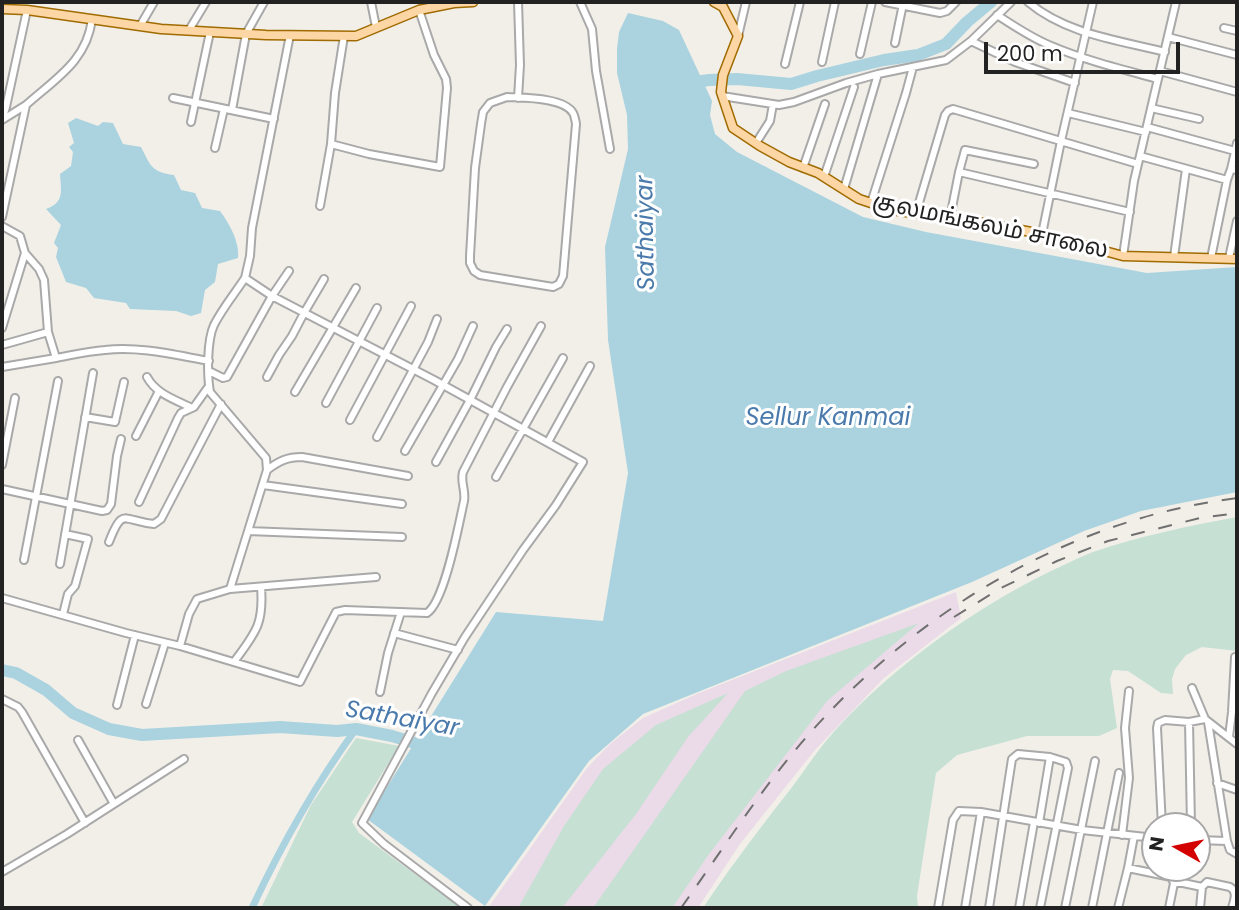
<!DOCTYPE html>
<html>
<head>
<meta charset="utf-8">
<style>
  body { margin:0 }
  #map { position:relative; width:1239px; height:910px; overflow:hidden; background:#f2efe9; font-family:Poppins,sans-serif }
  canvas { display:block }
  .frame { position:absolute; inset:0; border:4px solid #222; pointer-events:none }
  .north { position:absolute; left:1141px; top:812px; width:70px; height:70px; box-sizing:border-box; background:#fff; border:2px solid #a7a7a7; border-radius:50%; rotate:279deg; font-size:19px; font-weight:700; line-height:28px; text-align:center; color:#222 }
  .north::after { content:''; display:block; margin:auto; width:24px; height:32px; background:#d40000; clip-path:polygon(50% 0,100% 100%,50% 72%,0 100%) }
  .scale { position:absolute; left:984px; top:42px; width:196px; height:32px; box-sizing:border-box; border:4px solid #222; border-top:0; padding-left:9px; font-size:21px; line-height:24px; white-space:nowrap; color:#222; -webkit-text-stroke:5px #fff; paint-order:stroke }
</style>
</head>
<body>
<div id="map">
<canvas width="1239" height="910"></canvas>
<div class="frame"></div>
<div class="north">N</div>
<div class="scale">200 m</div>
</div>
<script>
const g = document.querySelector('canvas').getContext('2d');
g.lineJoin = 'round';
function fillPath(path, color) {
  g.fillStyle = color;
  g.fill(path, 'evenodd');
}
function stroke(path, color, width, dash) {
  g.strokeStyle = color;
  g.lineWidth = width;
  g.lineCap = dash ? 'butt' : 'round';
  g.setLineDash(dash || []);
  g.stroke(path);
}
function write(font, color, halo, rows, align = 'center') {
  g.font = font + ' Poppins,"Noto Sans Tamil",sans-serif';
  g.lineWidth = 6;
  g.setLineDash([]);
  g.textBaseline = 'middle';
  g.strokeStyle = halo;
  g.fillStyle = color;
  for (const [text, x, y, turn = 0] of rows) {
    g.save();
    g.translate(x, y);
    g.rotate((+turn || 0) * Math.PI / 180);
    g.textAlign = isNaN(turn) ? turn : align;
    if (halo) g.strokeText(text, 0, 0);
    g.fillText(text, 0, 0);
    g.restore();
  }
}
const industrial = new Path2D(`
  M956 592 961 618 884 678 815 750 740 844 698 908H488L587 768 610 744 643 718 699 693Z`);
const wetland = new Path2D(`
  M1237 517V651L1202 647 1186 655 1175 669 1172 679 1173 694 1161 693 1128 671 1113 670 1110 679 1117 728 1099 736H1027L957 755 936 773 917 896 918 908H703C726 873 752 839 778 805 795 785 809 762 826 741 880 677 960 618 1035 579 1053 570 1073 560 1093 552 1140 536 1188 526 1237 517Z
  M919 623 828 700 709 854 672 908H593L745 691 786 671Z
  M728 693 688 737 636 814 562 908H518L564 826 603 769 656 725Z
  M356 738 399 746 352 822 359 833 461 908H261L311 805Z`);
const water = new Path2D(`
  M628 13 663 21 679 30 712 101 710 115 715 134 737 152 863 217 926 232 1147 273 1237 267V492L1141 511 1084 531 972 582 643 714 589 761 485 906 367 819 496 612 603 621 628 473 608 340 605 247 628 149 627 115 617 73V49L619 32Z
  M76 118 98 126 103 122 113 123 123 144 141 147C151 166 151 172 174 175L181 190 195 193 202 208 220 211C229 223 240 242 238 258L218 264 215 282 205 290 201 313 191 316 176 311 130 309 126 303 94 298 86 288 66 282 56 257 58 248 54 243 61 225 46 209C65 202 61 191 60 174L71 166 73 152 69 147 74 143 68 123Z`);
const canal = new Path2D(`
  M252 908C281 846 315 785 356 729`);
const river = new Path2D(`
  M689 91 702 81 709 80 737 79 791 84 817 76 884 60 918 55 946 44 967 22 991 2
  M2 670 16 673 46 690 73 713 109 729 142 735 280 727 337 731 356 729 392 736 431 748`);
const minor = new Path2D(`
  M371 2 376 27
  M518 2 520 65 518 98
  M580 2 592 29 596 71 610 149
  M885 2 940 13 947 11 956 2
  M1028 2C1066 34 1118 40 1165 52
  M997 15C1014 26 1030 37 1049 45 1084 60 1121 69 1158 79
  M140 26 154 2
  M1224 28 1237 31
  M189 30 206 2
  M344 36 335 93 331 144 369 154 440 167 447 88 446 79 434 55 419 10
  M738 36 746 2
  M1168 37 1237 55
  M971 41 1015 62 1075 83
  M895 43 903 4
  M860 54 872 2
  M822 62 835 2
  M785 64 800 2
  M1160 71 1237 92
  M722 96 779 105 794 102 846 83 878 74
  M507 97C522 98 564 97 573 113 574 114 576 123 576 124L563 276 559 284 553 287 480 275 474 271 470 263V256L475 168 481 124 483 112 490 103Z
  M173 98 274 119
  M26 105C55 79 87 61 92 19
  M1151 108 1199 119
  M232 110 246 34 264 2
  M1068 113 1146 132
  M2 120 26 105 2 217
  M2 120 6 107 27 10
  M191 122 210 32
  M1147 127 1235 151
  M756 143 770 121 773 104
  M215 148 224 109
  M1140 156 1227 180 1231 169 1237 170
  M803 168 825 104
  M1231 169 1237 143
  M959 172 1130 212
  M824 177 854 87
  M844 189 878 74 946 60 971 41 1011 2
  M871 203 906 93 913 67
  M320 206 331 144
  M916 213 945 115 948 111 953 109 1138 164
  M950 218 959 172 965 150 1034 164
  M2 226 20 236 25 253 2 328
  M1042 234 1061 141 1093 2
  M25 253 39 269 44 280 48 332
  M1123 256 1134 181 1176 2
  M1174 257 1186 169
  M1211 258 1227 180
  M1229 258 1237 221
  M289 271 272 296 245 278 250 256 252 228 290 35
  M2 345 48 332 56 358C72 355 89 351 105 350 140 346 175 355 209 361
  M2 367 56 358
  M209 371 223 378 227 377 272 296 434 380 583 462 556 505 523 550 465 637 432 693 362 823 384 844 468 908
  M147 377C156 394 176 400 192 408
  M267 377 279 355 292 336 304 313 324 279
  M295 392 356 288
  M326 403 377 308
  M85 417 115 422 124 382
  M350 420 411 306
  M136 436 159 391
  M377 437 428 342 437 319
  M548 442 590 366
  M405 451 458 359 473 326
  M436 462 470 400 496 347 507 329
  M2 465 15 398
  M267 470C279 461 287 457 302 457L408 476
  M496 477 563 358
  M263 485 402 504
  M2 489 102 511 107 510 111 504 117 456 121 439
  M139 502 178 418 181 413 194 407 209 386
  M248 531 402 537
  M109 542C123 506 123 521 154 524L161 519 221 404
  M24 560 58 381
  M60 564 93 373
  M230 589 376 577
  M2 598 126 633 180 646 300 682 336 612 345 610 427 613C445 601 459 523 464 501 466 490 460 482 463 472L507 387 541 326
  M63 614 68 594 75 586 88 539 65 534
  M394 633 458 650
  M180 646 189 614 197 599 230 589 267 470 266 458 210 392C207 375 207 340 214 325 222 309 235 293 245 278
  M234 662C255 633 264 625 261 587
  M1192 688 1205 719 1237 744
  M380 692 388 653 401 612
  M2 699 18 707 22 712 85 823
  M146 704 165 643
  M117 705 135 635
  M1189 722 1191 826
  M1208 722 1227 841 1230 850 1237 854
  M1229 737 1232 712 1235 657
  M78 740 114 804
  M1217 783 1237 790
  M1162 826 1157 728 1158 723 1165 720 1189 722 1205 719
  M1122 835 1129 778 1125 728 1129 691
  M1134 836 1128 868 1171 877 1174 883 1169 908
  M1197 840 1227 841
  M2 872 67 834 184 759
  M1174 883H1183L1202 887
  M938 908 953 820 959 811 981 812 1082 830 1155 838
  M965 908 981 812
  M989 908 1012 759 1018 754 1050 757 1039 823
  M1019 908 1034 822
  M1040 908 1068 768 1066 762 1050 757
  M1065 908 1095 761
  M1092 908 1119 773
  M1118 908 1128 868
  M1200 908 1202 887 1207 882 1230 887C1238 892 1234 900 1232 908`);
const major = new Path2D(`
  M714 2 723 7 738 36 723 75 721 92 733 128 760 146 789 162 818 173 859 199 892 210 978 222 1042 234 1123 256 1237 259
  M2 9 27 10 161 29 266 35 356 36 419 10 454 3 473 2`);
const rail = new Path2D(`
  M954 617 1001 588 1057 561 1108 541 1200 518 1237 513
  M681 908C723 849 762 787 810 733 920 609 1071 519 1237 498`);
const streetNames = [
  ["குலமங்கலம் சாலை",990,227,12]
];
const waterNames = [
  ["Sathaiyar",647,233,-91],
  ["Sellur Kanmai",828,419],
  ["Sathaiyar",402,720,10]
];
fillPath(industrial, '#ebdbe8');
fillPath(wetland, '#c6e0d4');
fillPath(water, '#aad3df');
stroke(canal, '#aad3df', 7);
stroke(river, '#aad3df', 12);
stroke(minor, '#a9a9a9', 10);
stroke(major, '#a06b00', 11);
stroke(minor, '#fff', 6);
stroke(major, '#fcd6a4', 8);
stroke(rail, '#707070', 2, [14, 14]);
write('23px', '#222', '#fff', streetNames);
write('italic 24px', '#4a7aab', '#fff', waterNames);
</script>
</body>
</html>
